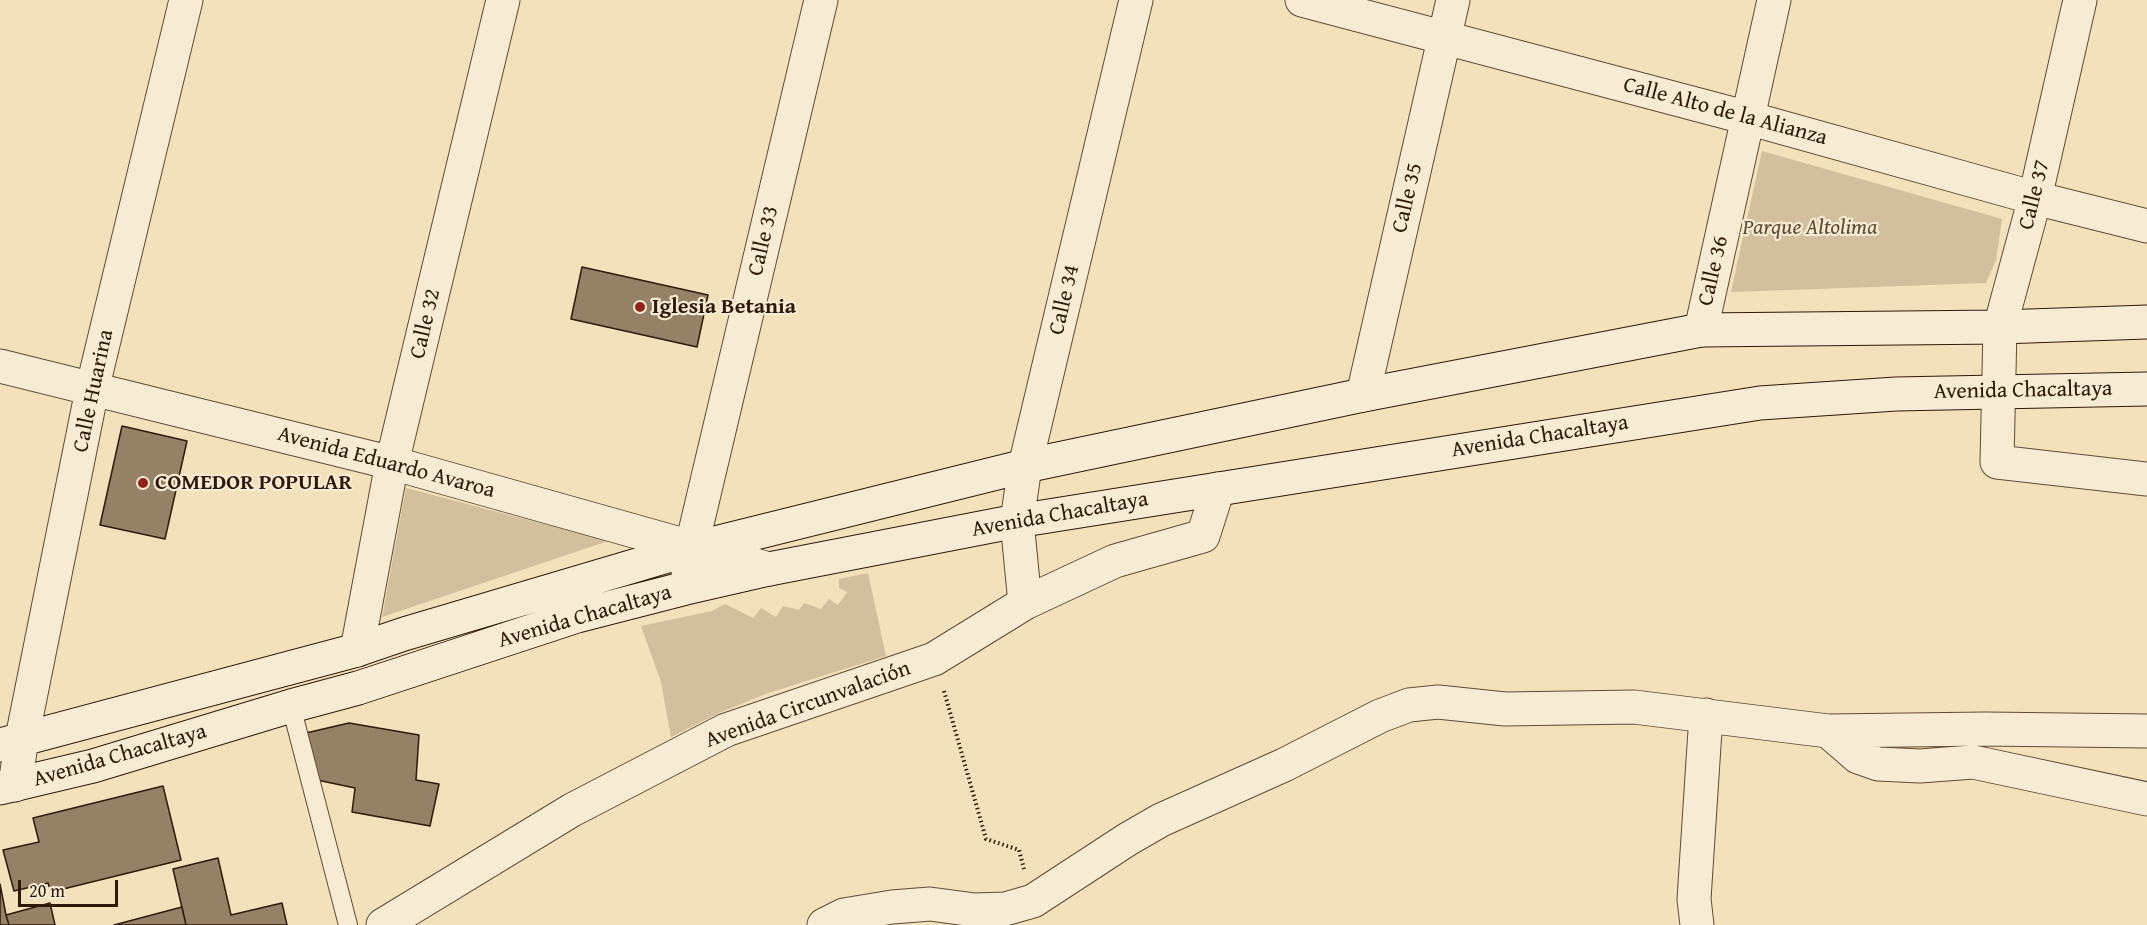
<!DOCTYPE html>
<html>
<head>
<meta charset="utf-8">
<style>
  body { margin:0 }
  #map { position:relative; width:2147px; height:925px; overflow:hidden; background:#f2e1bb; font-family:"Gentium Book Plus",serif }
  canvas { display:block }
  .scale { position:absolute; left:18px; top:880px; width:100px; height:27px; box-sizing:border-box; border:3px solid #2f1909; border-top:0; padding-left:8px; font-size:18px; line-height:21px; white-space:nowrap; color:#2f1909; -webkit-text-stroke:4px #f7ecd3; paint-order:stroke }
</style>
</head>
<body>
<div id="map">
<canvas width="2147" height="925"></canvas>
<div class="scale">20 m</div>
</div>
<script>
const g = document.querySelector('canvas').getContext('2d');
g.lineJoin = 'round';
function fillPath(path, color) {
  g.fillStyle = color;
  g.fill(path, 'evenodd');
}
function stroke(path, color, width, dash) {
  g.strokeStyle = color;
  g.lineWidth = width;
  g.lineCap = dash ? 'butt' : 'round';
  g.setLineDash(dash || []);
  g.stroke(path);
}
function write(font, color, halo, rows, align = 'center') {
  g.font = font + ' "Gentium Book Plus",serif';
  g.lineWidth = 4.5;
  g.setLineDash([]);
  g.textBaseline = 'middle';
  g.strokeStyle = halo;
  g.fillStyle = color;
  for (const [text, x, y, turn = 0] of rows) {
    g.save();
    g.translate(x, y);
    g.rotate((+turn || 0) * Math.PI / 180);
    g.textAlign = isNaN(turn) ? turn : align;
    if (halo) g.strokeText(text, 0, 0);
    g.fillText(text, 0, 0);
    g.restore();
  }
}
const green = new Path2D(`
  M1762 151 2002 219 1996 260 1986 283 1731 292Z
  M406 488 608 541 382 617Z
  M868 573 886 656 768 693 719 713 671 737 661 682 641 626 712 611 725 604 753 618 761 608 776 617 783 606 799 610 804 603 821 609 829 599 838 605 847 592 839 588V579Z`);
const building = new Path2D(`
  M582 267 708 295 697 347 571 319Z
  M122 426 187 441 165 539 100 525Z
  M349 723 419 735 416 780 439 784 430 826 352 812 355 788 317 780 306 733Z
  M163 786 181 860 51 892 48 883 14 891 3 850 39 842 33 818Z
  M218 858 231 915 282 903 287 925H186L173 869Z
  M0 884 6 915 9 925H0Z
  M50 903 55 925H9L6 915Z
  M182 907 186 925H114Z`);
const path = new Path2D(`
  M944 691 986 839 1019 850 1024 869`);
const lane = new Path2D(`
  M291 706 348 925`);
const street = new Path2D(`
  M1302 0 1748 118 2035 198 2147 226
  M2080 0 2035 198 2000 327 1997 462 2147 479
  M1701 330 1774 0
  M0 366 392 463 769 569
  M1363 395 1453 0
  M688 571 691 549 821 0
  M1025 603 1017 521 1025 466 1136 0
  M357 650 392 463 503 0
  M1828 731 1858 757 1878 764 1920 766 1973 762 2147 799
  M15 785 22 738 92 390 186 0
  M383 925 572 810 726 730 934 659 1025 603 1115 561 1203 536 1218 489
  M824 925 844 915 892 907 930 904 975 910 1005 909 1033 901 1128 839 1161 820 1284 765 1380 716 1409 705 1438 702 1505 709 1634 707 1828 731 1986 729 2147 731
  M1697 925 1694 899 1706 715`);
const secondary = new Path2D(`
  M0 745 357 650 404 634 691 549 1025 466 1363 395 1701 330 2000 327 2147 322
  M0 788 93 766 291 706 358 688 577 616 686 588 769 569 1017 521 1760 403 1896 394 2147 389`);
const markers = [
  [640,307,6,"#8f2418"],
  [143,483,6,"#8f2418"]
];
const streetNames = [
  ["Calle Alto de la Alianza",1725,112,15],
  ["Calle 37",2035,195,-76],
  ["Calle 35",1408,198,-77],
  ["Calle 33",764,241,-77],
  ["Calle 36",1714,271,-77],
  ["Calle 34",1065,300,-77],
  ["Calle 32",426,324,-77],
  ["Calle Huarina",94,391,-78],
  ["Avenida Chacaltaya",2023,391,-1],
  ["Avenida Chacaltaya",1540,437,-9],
  ["Avenida Eduardo Avaroa",386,463,15],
  ["Avenida Chacaltaya",1060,515,-10],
  ["Avenida Chacaltaya",585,617,-16],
  ["Avenida Circunvalación",808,705,-20],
  ["Avenida Chacaltaya",120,756,-16]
];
const parkNames = [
  ["Parque Altolima",1810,228]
];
const poiNames = [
  ["Iglesia Betania",652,307],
  ["COMEDOR POPULAR",155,483]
];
fillPath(green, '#d1bf9d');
fillPath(building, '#948166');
stroke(building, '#2f1909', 1.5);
stroke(lane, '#604b36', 20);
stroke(street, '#604b36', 35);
stroke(secondary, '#2f1909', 35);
stroke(path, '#2f1909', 4, [1.5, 3]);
stroke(lane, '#f7ecd3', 18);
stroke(street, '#f7ecd3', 33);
stroke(secondary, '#f7ecd3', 33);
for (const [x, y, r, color] of markers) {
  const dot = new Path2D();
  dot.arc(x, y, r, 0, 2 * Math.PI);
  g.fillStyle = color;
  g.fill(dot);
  stroke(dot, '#f7ecd3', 2);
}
write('22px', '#2f1909', '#f7ecd3', streetNames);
write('italic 22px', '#604b35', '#f7ecd3', parkNames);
write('bold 22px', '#2f1909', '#f7ecd3', poiNames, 'left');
</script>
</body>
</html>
